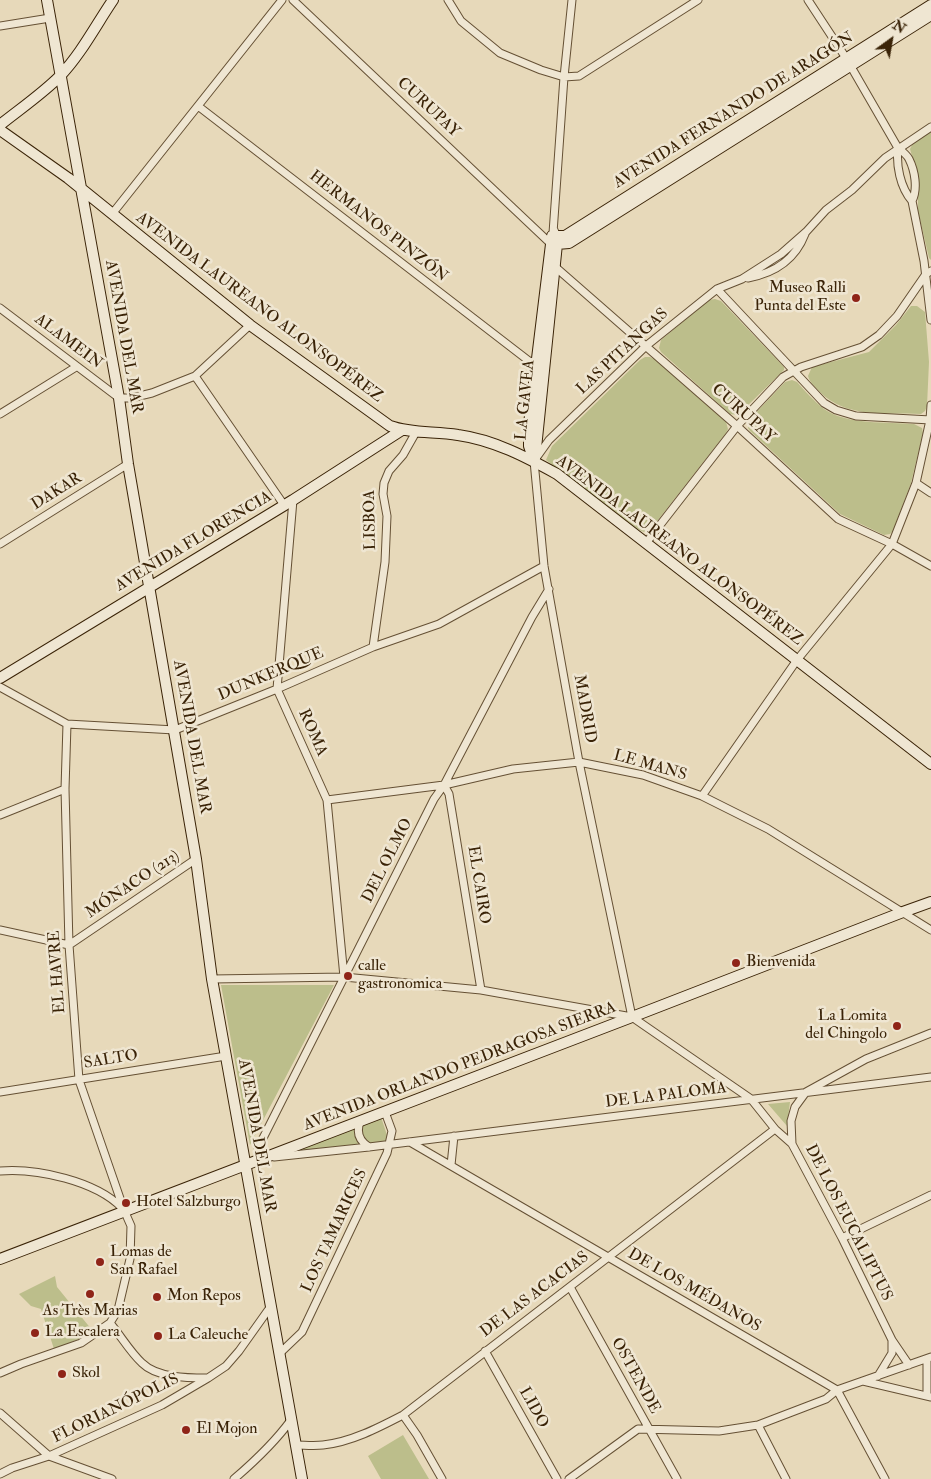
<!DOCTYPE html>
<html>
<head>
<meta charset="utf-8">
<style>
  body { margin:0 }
  #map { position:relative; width:931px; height:1479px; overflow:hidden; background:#e7d9ba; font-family:"IM FELL Double Pica",serif }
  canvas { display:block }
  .north { position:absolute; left:866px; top:15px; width:50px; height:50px; -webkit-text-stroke:4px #efe6d2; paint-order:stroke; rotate:32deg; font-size:14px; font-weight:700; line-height:20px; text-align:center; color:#3a2307 }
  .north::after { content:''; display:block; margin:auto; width:18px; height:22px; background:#3a2307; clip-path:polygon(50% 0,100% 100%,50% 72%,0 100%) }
</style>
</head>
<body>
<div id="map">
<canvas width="931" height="1479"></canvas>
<div class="north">N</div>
</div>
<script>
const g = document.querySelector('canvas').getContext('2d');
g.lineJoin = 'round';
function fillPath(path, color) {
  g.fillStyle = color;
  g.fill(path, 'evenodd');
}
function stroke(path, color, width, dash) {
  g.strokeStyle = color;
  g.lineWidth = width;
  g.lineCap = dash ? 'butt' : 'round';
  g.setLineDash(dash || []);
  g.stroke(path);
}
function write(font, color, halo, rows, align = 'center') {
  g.font = font + ' "IM FELL Double Pica",serif';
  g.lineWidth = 5;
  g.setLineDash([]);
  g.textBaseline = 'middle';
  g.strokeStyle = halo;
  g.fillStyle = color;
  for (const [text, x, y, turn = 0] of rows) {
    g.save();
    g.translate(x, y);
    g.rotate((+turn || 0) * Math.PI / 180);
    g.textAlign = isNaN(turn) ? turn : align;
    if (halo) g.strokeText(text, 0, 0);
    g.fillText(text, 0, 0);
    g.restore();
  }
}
const green = new Path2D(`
  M931 132V260L929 258 918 211V177L910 149 913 143Z
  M715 299 721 301 784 367V370L738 415 730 414 661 352 659 348 661 340 709 300Z
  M911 306H917L925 312 929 362 927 406 925 411 921 414C887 413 845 418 820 392 815 387 810 383 808 376L812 367 869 352 896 325Z
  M645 357H650L656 360 726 422 728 429 726 433 651 529 644 532 637 529 546 460 552 446 640 360Z
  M792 380 797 382C805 391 814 401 824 409 847 425 887 422 914 424L922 428 923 433 911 483 893 531 890 534 884 535 840 514 750 431 748 428 750 419 785 382Z
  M221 985H334L250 1145Z
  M790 1102 787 1126 768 1104Z
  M381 1117 389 1141 291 1152Z
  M55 1276 57 1287 92 1330 81 1338 54 1349 41 1309 31 1306 19 1294Z
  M403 1435 429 1479H381L368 1456Z`);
const street = new Path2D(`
  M293 0 551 244H557V237L554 230
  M448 0 461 21 500 53 541 70 564 77 579 76 698 0
  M808 0 846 58 898 148C902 151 907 155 909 159 915 171 918 189 912 201
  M0 26 50 18
  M198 106 529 361 541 364
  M898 148C896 165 900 187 912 201L924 261 931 320
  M112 214 282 0
  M553 233 564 77 572 0
  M553 265 737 426 838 519 892 544 931 566
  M748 278C775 273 795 260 805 234
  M717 289 824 403 836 410 856 416 931 420
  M0 308 119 398H131L152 393 195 376 250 325
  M195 376 284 505
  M0 414 76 367
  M916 483 931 493
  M293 500 277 689 327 800 344 977
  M646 543 737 426 783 377 801 367 862 347 879 335 897 316 926 274 931 271
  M0 544 128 464
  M373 647 385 562 387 516 383 494 384 483 389 471 403 455 416 432
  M0 687 67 724 175 730 277 689 373 647 439 624 544 566
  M444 785 449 794 481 990
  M702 796 797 660 892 544 916 483 930 420 931 405
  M327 800 444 785 513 769 579 762 643 775 702 796 768 829 931 930
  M0 815 65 789
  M0 930 69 945 196 859
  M212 979 344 977 481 990 632 1017 751 1099 775 1129 792 1144 842 1238 892 1340 909 1365
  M632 1017 579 762 544 566 534 461 549 440 646 346 717 289 742 279 781 254 806 232 826 210 852 190 885 158 931 127
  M0 1092 226 1056
  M360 1122C356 1133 359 1141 369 1147
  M410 1142 837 1390 931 1357
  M792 1144 791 1121 795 1107 806 1092 866 1059 931 1033
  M258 1148 434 799 444 785 532 617 549 589
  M274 1157 369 1147 931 1077
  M451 1165 454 1136
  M0 1171C37 1168 96 1181 122 1208
  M842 1238 931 1195
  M570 1287 677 1479
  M110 1323C121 1336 130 1352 142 1363 157 1378 188 1378 207 1378
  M485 1351 557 1479
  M280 1353 302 1332 387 1153 392 1131 385 1112
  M0 1373 21 1364 81 1343 110 1323 118 1310 130 1259 131 1226 124 1210 79 1080 69 945 65 789 67 724
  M878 1376 892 1353V1341
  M863 1381 931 1397
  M927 1396V1359
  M0 1413 49 1456 112 1479
  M403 1415 417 1435 442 1479
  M758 1425 786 1479
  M295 1445C304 1445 314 1446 323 1445 351 1442 378 1428 403 1415L775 1129
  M0 1474 12 1468 49 1456 162 1405 208 1378 226 1366 239 1351 271 1306
  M234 1479C255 1461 275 1442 291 1420
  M569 1479 638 1429 719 1431 758 1425 826 1399 837 1390 885 1479`);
const secondary = new Path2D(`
  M47 0 119 398 128 464 196 859 212 979 302 1479
  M0 125C20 109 42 94 60 76 81 54 96 25 113 0
  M0 130 68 178 250 325 390 426C412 434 435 431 458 435 494 440 526 457 557 474L931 764
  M535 458 557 244 569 243 931 15
  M534 461 529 446V424L552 236H565L931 5
  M0 678 293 500 402 430
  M0 1259 632 1017 903 912 931 902`);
const markers = [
  [856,298,5,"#8f2418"],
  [736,963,5,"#8f2418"],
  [348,976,5,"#8f2418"],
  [897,1026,5,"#8f2418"],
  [126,1203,5,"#8f2418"],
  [100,1262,5,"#8f2418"],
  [90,1294,5,"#8f2418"],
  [157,1297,5,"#8f2418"],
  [35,1333,5,"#8f2418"],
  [158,1336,5,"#8f2418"],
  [62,1374,5,"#8f2418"],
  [186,1430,5,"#8f2418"]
];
const streetNames = [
  ["CURUPAY",428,108,43],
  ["AVENIDA FERNANDO DE ARAGÓN",734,111,-32],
  ["HERMANOS PINZÓN",378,227,38],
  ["AVENIDA LAUREANO ALONSOPÉREZ",259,308,37],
  ["AVENIDA DEL MAR",123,337,80],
  ["ALAMEIN",68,342,37],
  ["LAS PITANGAS",623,352,-43],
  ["LA GAVEA",526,400,-84],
  ["CURUPAY",743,414,42],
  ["DAKAR",57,492,-32],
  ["LISBOA",371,520,-91],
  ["AVENIDA FLORENCIA",194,542,-31],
  ["AVENIDA LAUREANO ALONSOPÉREZ",679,551,37],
  ["DUNKERQUE",271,675,-23],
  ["MADRID",584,709,80],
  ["ROMA",312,733,66],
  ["AVENIDA DEL MAR",191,737,80],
  ["LE MANS",650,766,16],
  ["DEL OLMO",388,861,-63],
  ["MÓNACO (213)",133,885,-34],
  ["EL CAIRO",478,885,81],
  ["EL HAVRE",58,972,-94],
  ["SALTO",111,1060,-9],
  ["AVENIDA ORLANDO PEDRAGOSA SIERRA",460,1067,-21],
  ["DE LA PALOMA",666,1096,-7],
  ["AVENIDA DEL MAR",256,1136,80],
  ["DE LOS EUCALIPTUS",848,1223,63],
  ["LOS TAMARICES",335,1231,-65],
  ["DE LOS MÉDANOS",694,1291,30],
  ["DE LAS ACACIAS",535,1295,-37],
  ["OSTENDE",635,1376,61],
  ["LIDO",533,1408,61],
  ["FLORIANÓPOLIS",116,1409,-26]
];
const poiNames = [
  ["Museo Ralli",846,289,"right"],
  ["Punta del Este",846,307,"right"],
  ["Bienvenida",746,963],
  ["calle",358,967],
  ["gastronomica",358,985],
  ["La Lomita",887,1017,"right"],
  ["del Chingolo",887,1035,"right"],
  ["Hotel Salzburgo",136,1203],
  ["Lomas de",110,1253],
  ["San Rafael",110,1271],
  ["Mon Repos",167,1297],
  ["As Très Marias",90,1312,"center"],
  ["La Escalera",45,1333],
  ["La Caleuche",168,1336],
  ["Skol",72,1374],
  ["El Mojon",196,1430]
];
fillPath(green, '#bcbe8b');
stroke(street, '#655034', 9);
stroke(secondary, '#3a2307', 12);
stroke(street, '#efe6d2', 7);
stroke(secondary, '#efe6d2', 10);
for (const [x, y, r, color] of markers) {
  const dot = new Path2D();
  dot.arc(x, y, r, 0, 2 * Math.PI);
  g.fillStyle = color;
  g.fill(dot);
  stroke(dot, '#efe6d2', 2);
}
write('16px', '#3a2307', '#efe6d2', streetNames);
write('16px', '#3a2307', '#efe6d2', poiNames, 'left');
</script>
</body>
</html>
